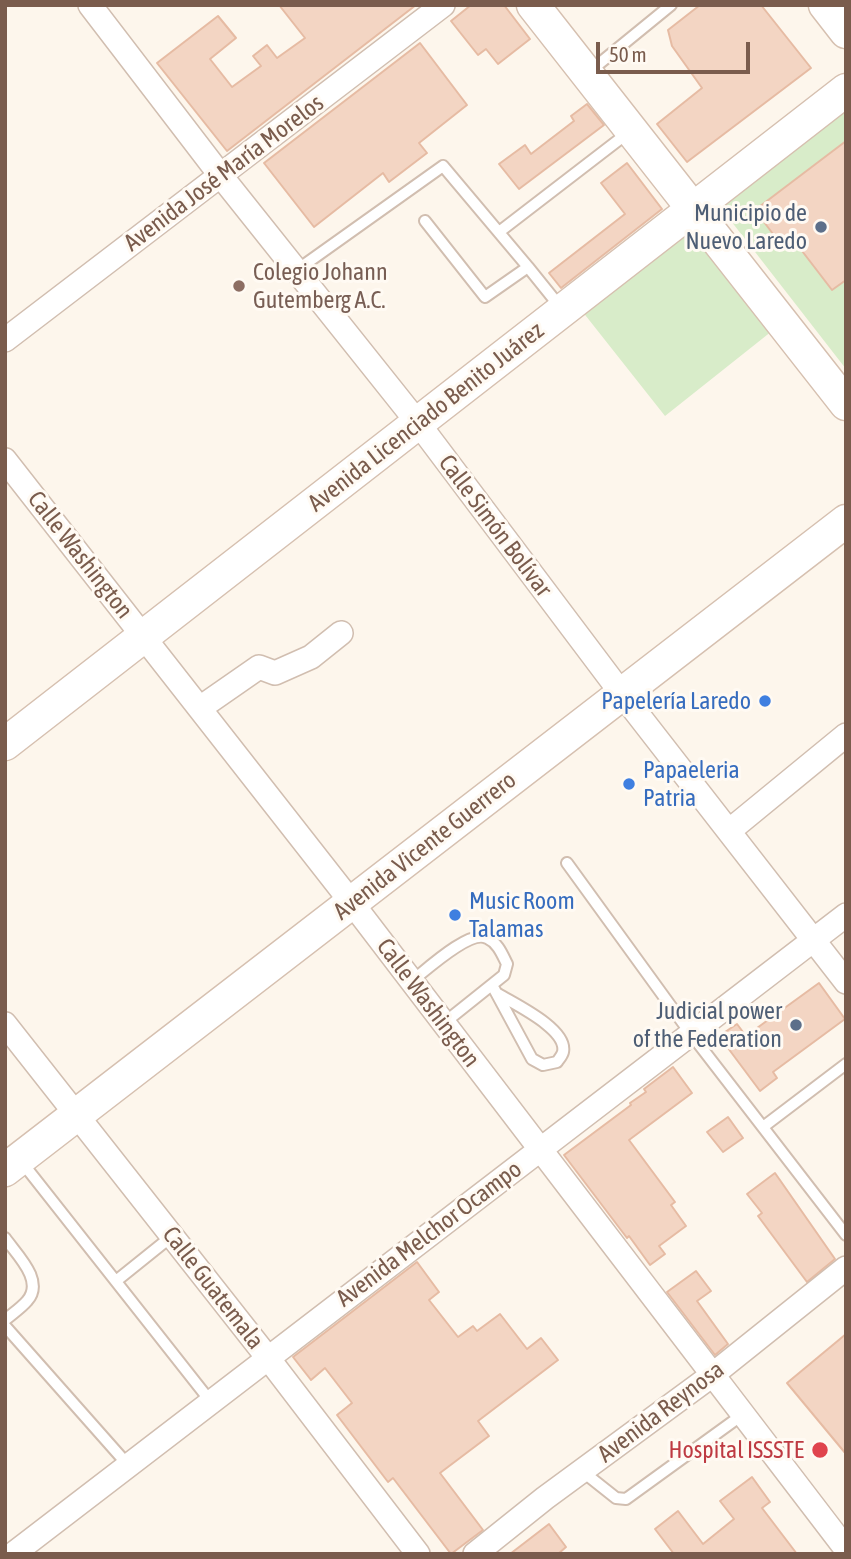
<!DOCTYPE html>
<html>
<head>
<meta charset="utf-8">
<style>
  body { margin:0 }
  #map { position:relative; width:851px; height:1559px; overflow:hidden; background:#fdf6ec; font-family:"Asap Condensed",sans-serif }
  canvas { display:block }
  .frame { position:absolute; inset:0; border:7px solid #7a5c4d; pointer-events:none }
  .scale { position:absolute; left:596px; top:42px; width:154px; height:32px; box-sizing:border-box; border:4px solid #7a5c4d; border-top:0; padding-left:9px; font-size:21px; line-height:24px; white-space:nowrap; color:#7a5c4d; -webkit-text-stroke:5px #fffaf3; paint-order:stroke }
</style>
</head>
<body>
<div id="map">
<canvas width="851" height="1559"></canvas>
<div class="frame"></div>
<div class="scale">50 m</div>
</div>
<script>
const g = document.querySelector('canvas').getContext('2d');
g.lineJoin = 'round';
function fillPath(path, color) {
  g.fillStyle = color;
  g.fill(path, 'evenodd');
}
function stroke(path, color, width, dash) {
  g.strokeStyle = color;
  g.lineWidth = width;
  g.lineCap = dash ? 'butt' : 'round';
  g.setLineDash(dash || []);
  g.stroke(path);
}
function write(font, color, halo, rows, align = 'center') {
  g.font = font + ' "Asap Condensed",sans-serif';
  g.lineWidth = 6;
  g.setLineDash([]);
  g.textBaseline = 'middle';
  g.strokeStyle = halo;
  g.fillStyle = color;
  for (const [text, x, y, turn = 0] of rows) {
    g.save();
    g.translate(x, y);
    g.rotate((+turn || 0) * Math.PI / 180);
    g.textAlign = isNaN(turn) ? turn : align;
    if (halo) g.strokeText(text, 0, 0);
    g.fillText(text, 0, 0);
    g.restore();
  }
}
const green = new Path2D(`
  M846 103V369L717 203Z
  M690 226 772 331 665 416 582 311Z`);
const building = new Path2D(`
  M279 5H416L227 151 157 63 218 16 236 38 210 59 232 87 261 66 253 56 267 45 277 58 305 38Z
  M471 5H504L530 39 498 64 486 49 478 55 451 21Z
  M700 5H761L811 68 687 162 657 124 702 88 672 46 668 30Z
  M420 43 467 105 419 143 427 153 389 182 383 173 314 227 264 163Z
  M587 104 604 125 519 189 499 164 525 145 531 154 574 121 571 116Z
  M846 141V280L832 290 789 234 779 242 755 210Z
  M627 163 662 209 561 288 549 273 625 214 601 183Z
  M819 983 845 1019 773 1072 777 1078 760 1091 719 1036 737 1024 746 1036Z
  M673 1067 692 1093 629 1140 675 1202 671 1205 686 1226 659 1246 665 1254 650 1265 629 1236 627 1238 564 1155 631 1105 630 1103 646 1092 644 1089Z
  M728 1117 743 1138 723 1152 707 1132Z
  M775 1173 835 1259 807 1282 758 1216 762 1213 747 1194Z
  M417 1262 439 1292 429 1300 458 1337 473 1326 477 1331 500 1314 527 1349 541 1338 558 1360 478 1421 489 1436 440 1473 483 1530 451 1554 393 1478 388 1482 337 1415 352 1403 325 1368 311 1380 293 1357Z
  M696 1271 711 1291 697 1301 728 1344 715 1355 667 1292Z
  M846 1334V1454L787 1383Z
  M752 1477 770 1502 762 1508 797 1554H674L655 1529 678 1511 703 1544 734 1519 720 1501Z
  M549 1524 566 1547 558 1554H510Z`);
const lane = new Path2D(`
  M589 72 671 5
  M499 232 629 132
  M528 267 561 308
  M297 270 443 166 528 267 485 297 425 221
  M567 863 691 1034 846 1235
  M412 981C426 970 470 929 487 938 498 943 502 954 507 964L504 975 444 1023
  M492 985 532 1059 543 1065 557 1062C559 1059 562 1056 563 1052 568 1029 514 1004 498 994
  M763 1127 846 1064
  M21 1161 211 1402
  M5 1238C17 1255 45 1281 27 1301 21 1308 12 1314 5 1320
  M116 1281 172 1236
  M5 1326 128 1465
  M582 1471 616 1498 626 1499 742 1415`);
const street = new Path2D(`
  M90 5 221 176 418 423 622 694 846 982
  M5 340 443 5
  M5 460 352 903 846 1549
  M200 708 259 667 275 673 311 657 341 633
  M729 831 846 735
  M5 1024 268 1358 418 1554
  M13 1554 846 915
  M475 1554 545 1498 711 1376 846 1268`);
const secondary = new Path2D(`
  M533 5 846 404
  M825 5 846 32
  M5 744 846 90
  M5 1170 846 521`);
const markers = [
  [821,227,7,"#5c6f8a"],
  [239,286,7,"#8d6e63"],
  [765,701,7,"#3f7fe0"],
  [629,784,7,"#3f7fe0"],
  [455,915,7,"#3f7fe0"],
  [796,1025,7,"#5c6f8a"],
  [820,1450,9,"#e0444e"]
];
const streetNames = [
  ["Avenida José María Morelos",224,173,-37],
  ["Avenida Licenciado Benito Juárez",426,417,-38],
  ["Calle Simón Bolívar",495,526,53],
  ["Calle Washington",80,555,52],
  ["Avenida Vicente Guerrero",425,846,-38],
  ["Calle Washington",428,1003,53],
  ["Avenida Melchor Ocampo",429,1234,-37],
  ["Calle Guatemala",213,1288,52],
  ["Avenida Reynosa",661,1412,-37]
];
const serviceNames = [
  ["Municipio de",807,213],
  ["Nuevo Laredo",807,241],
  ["Judicial power",782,1011],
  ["of the Federation",782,1039]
];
const educationNames = [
  ["Colegio Johann",253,272],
  ["Gutemberg A.C.",253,300]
];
const shopNames = [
  ["Papelería Laredo",751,701,"right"],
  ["Papaeleria",643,770],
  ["Patria",643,798],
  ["Music Room",469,901],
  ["Talamas",469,929]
];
const healthNames = [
  ["Hospital ISSSTE",804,1450]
];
fillPath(green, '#d8ecc9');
fillPath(building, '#f3d5c3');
stroke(building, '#e6bba3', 2);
stroke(lane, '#d1beb0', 14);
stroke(street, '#d1beb0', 26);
stroke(secondary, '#d6c0b0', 35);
stroke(lane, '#fff', 10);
stroke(street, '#fff', 23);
stroke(secondary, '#fff', 32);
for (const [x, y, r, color] of markers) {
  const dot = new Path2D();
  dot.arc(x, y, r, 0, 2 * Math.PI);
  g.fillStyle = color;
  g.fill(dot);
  stroke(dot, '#fffaf3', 2.5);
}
write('24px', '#7a5c4d', '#fffaf3', streetNames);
write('24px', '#4e5e75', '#fffaf3', serviceNames, 'right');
write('24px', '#785e54', '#fffaf3', educationNames, 'left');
write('24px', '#366cbe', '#fffaf3', shopNames, 'left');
write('24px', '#be3a42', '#fffaf3', healthNames, 'right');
</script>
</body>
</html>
